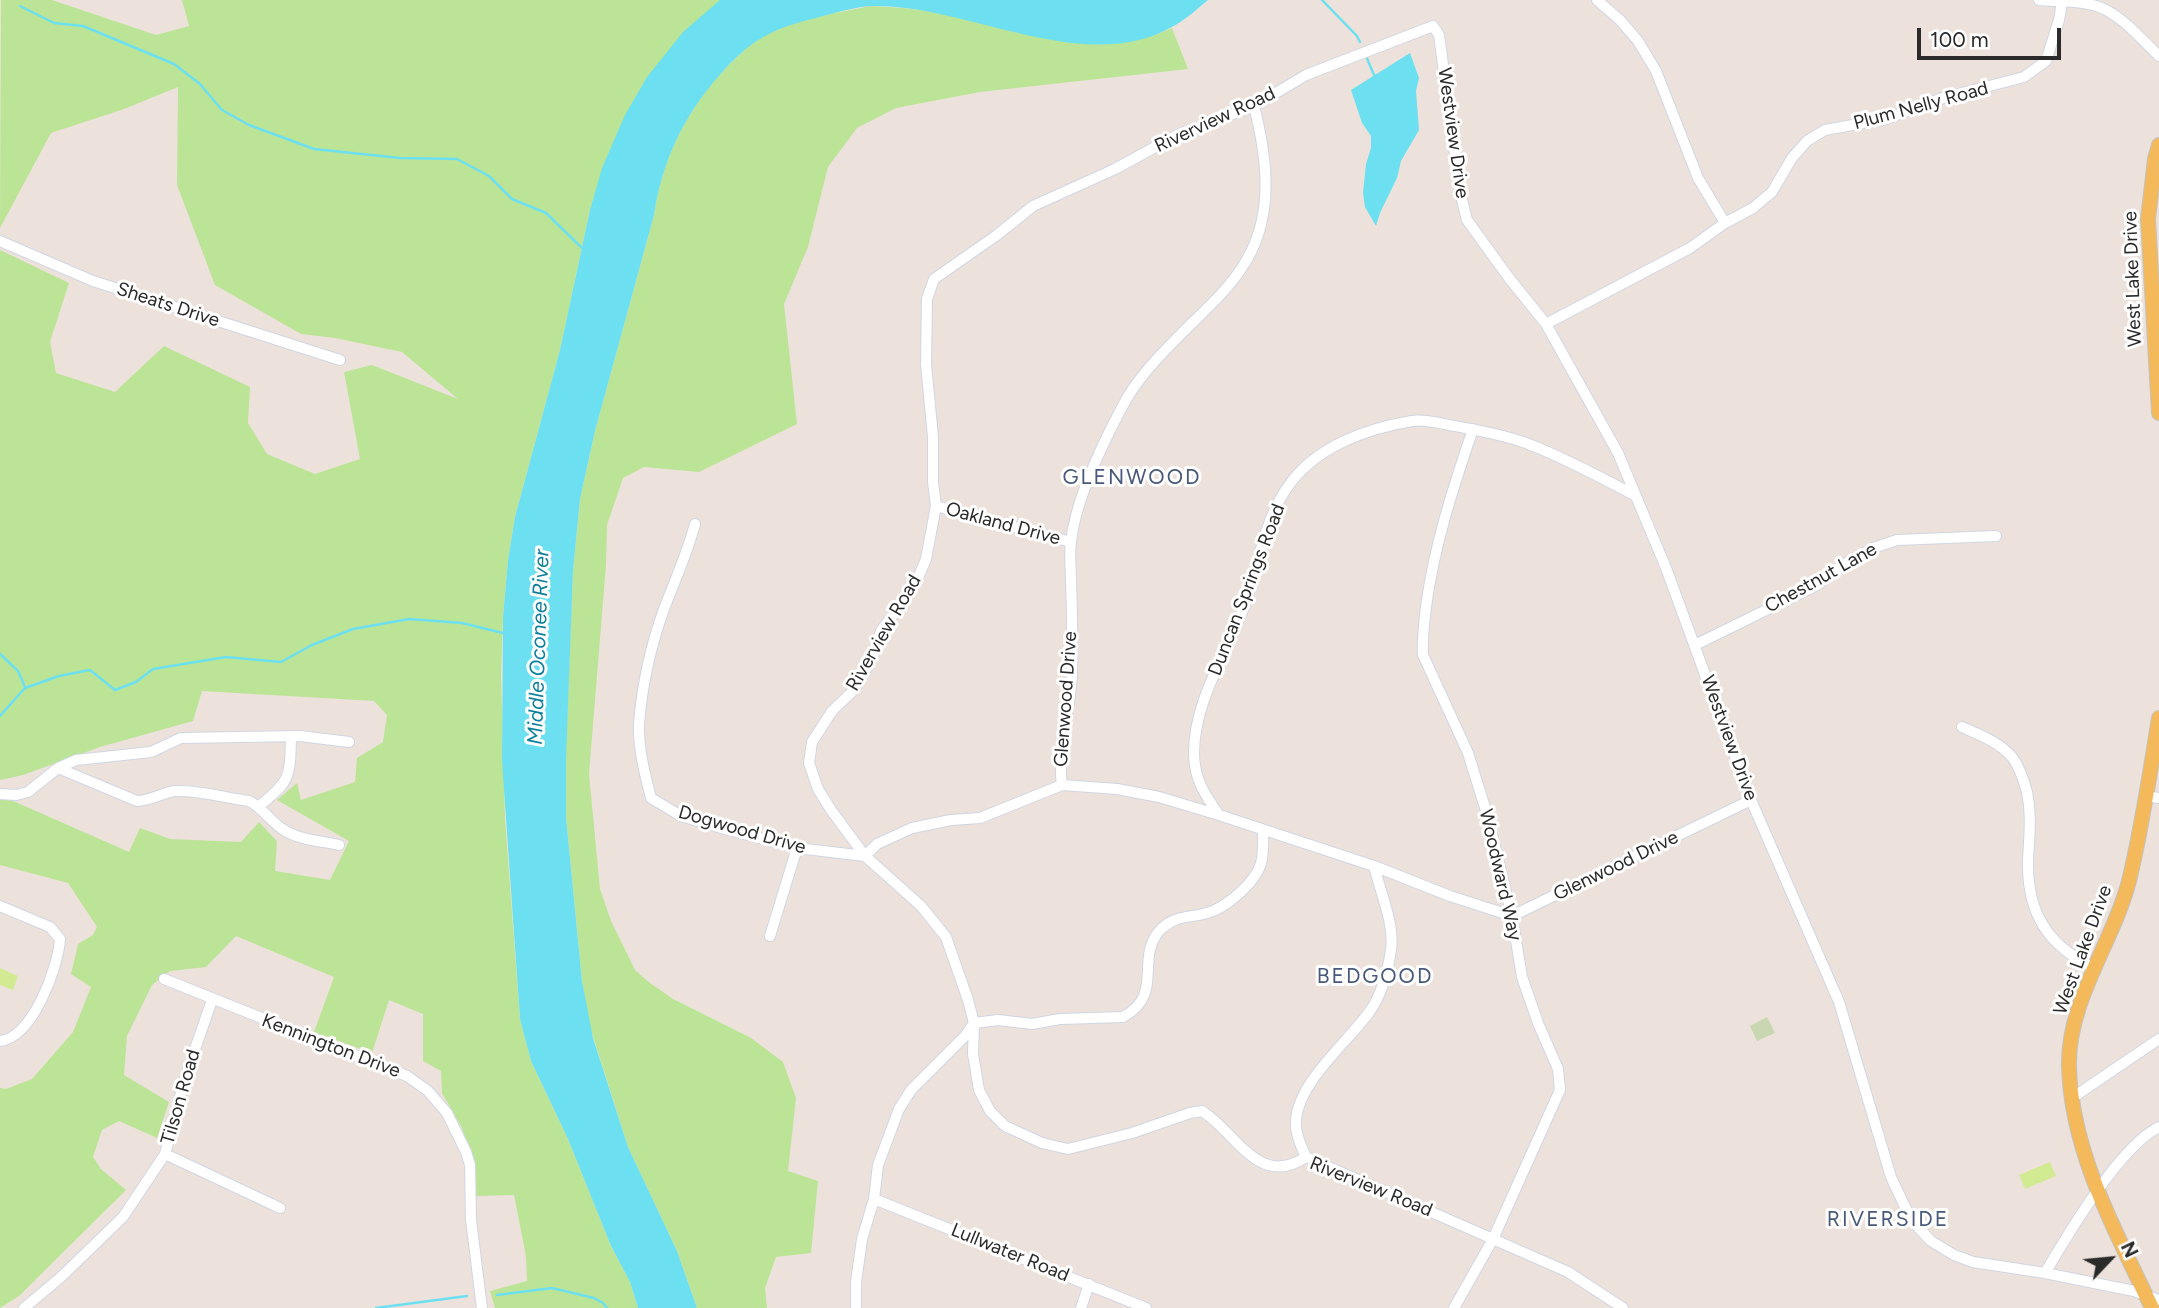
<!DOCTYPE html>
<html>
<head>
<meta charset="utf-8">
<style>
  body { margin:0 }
  #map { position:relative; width:2159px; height:1308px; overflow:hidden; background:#ece2db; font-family:Figtree,sans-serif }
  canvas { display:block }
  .north { position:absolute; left:2075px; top:1224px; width:70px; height:70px; -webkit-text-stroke:5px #fff; paint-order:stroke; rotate:64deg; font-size:19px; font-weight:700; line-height:28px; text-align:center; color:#2a2a2a }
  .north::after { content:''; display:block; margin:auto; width:24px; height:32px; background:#2a2a2a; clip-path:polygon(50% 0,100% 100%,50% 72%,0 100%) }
  .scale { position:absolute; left:1917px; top:28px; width:144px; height:32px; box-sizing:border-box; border:4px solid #2a2a2a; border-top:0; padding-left:9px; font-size:21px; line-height:24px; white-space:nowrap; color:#2a2a2a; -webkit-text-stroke:5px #fff; paint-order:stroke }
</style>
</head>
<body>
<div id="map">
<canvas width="2159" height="1308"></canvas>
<div class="north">N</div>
<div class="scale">100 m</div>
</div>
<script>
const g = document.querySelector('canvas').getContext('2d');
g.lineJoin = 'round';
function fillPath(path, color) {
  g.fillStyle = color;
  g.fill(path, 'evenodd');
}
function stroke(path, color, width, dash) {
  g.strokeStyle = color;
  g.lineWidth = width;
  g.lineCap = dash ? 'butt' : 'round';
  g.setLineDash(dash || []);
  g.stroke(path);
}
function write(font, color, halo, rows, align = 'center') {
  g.font = font + ' Figtree,sans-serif';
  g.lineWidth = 6;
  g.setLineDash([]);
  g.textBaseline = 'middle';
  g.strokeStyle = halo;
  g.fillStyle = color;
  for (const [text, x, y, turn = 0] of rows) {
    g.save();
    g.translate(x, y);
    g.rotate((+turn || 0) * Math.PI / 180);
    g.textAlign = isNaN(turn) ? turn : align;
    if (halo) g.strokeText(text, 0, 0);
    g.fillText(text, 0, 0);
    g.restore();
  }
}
const green = new Path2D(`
  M1 0H52L156 35 189 26 182 0H721L590 210 560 350 515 517 508 560 503 617 501 675 505 818 520 1019 531 1061 568 1139 611 1246 630 1282 638 1308H495L490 1291 527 1281 526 1256 514 1195 476 1196V1170L462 1128 442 1093 441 1071 423 1061V1014L389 1000 372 1053 314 1032 334 977 236 936 206 967 170 971 152 985 127 1036 124 1075 169 1102 157 1138 119 1121 102 1130 93 1157 101 1169 126 1190 19 1296 0 1308V1088L6 1089 32 1079 73 1032 91 987 71 974 78 944 93 935 97 927 68 883 0 865V798L11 800 129 852 140 828 170 839 241 842 259 822 277 841 275 871 330 880 349 841 277 800 297 783 301 800 355 782 357 758 383 742 387 715 374 701 202 691 193 721 100 747 23 775 0 780V250L69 283 50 342 56 373 115 392 164 346 250 387 248 423 267 454 315 474 360 459 344 372 372 365 458 399 402 352 335 338 301 334 215 285 177 185 178 87 124 109 51 133 0 228Z
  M871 6C899 7 928 10 956 17 1028 33 1099 62 1172 28L1188 69 980 92 896 108 857 128 828 167 808 247 784 304 797 424 699 472 644 467 623 478 607 525 606 565 589 774 600 889 611 921 635 970 650 983 673 999 751 1038 783 1062 796 1098 788 1171 818 1181 811 1253 776 1257 765 1288 767 1308H697L677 1251 628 1147 589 1024 582 981 566 817V745L573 571 580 499 595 431 654 215C663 155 690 102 734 60 746 48 760 36 777 29 806 17 840 12 871 6Z`);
const cemetery = new Path2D(`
  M1767 1017 1775 1033 1757 1041 1750 1026Z`);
const pitch = new Path2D(`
  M0 968 18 976 13 990 0 985Z
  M2050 1162 2056 1176 2025 1189 2019 1175Z`);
const water = new Path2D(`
  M720 0H1208C1196 10 1184 21 1170 28 1082 76 966 4 873 6 854 7 834 13 816 18 770 29 749 41 718 77 683 117 662 162 654 215L595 431 580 499 573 571 566 760V817L582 981 593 1038 628 1147 677 1251 697 1308H638L630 1282 611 1246 568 1139 531 1061 520 1019 502 761 503 617 508 560 515 517 560 350 590 210 602 168 625 115 647 77 683 32Z
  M1410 53 1419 78 1416 91 1419 130 1401 161 1397 178 1380 213 1376 226 1365 207 1363 193 1366 164 1371 148V136L1362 123 1351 90Z`);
const stream = new Path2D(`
  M1322 0 1357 36 1360 42
  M20 6 54 23 83 26 174 64 200 84 222 110 249 125 314 149 400 158 457 159 489 176 512 199 546 213 583 249
  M1366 56 1374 75
  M0 654 18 671 25 687
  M0 716 25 688 59 676 90 670 115 690 136 682 153 669 226 657 281 662 312 645 353 629 409 619 462 623 503 633
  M497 1295 552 1288 594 1298 603 1303 607 1308
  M376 1308 467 1296`);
const minor = new Path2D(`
  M1597 0 1620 20 1638 41 1656 71 1698 178 1725 223
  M2039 0C2060 2 2085 0 2104 9 2125 19 2142 40 2159 56
  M0 241 93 281 340 360
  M1546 324 1690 248 1725 223 1753 208 1772 192 1792 158 1807 141 1825 130 1886 119 1943 98 2024 77 2046 61 2059 20 2062 2
  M936 506 1071 542
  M695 524C687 554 675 580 664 609 651 645 642 686 639 724 638 748 645 775 651 798L681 816 725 829 797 848 865 856 877 844 912 828 951 820 980 818 1062 785 1117 789 1159 797 1219 815 1374 866 1450 896 1512 916 1751 800
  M1695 645 1817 585 1843 565 1873 548 1897 540 1996 536
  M1962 727C1980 735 1999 742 2012 757 2019 766 2024 781 2027 792 2032 816 2029 837 2028 861 2027 913 2048 946 2094 968
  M58 768 137 801C151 801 161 793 175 791 199 790 226 798 249 801 263 808 271 822 284 830 299 840 322 841 339 845
  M1062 785C1057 747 1070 712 1072 675 1073 643 1072 611 1071 579 1071 567 1069 554 1071 542 1075 502 1102 445 1121 409 1136 379 1160 355 1184 331 1203 312 1226 292 1241 269 1275 220 1268 161 1254 106
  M0 794 16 795 28 792 58 768 76 760 151 752 181 738 300 736 349 742
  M2145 796 2159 798
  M259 806C291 781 290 776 291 736
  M1219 815C1205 795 1194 779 1194 753 1194 698 1230 649 1247 599 1260 559 1265 515 1292 481 1320 445 1369 428 1412 421 1424 419 1438 423 1449 425 1476 430 1505 435 1531 445 1567 459 1602 478 1636 496
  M0 906 50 927 60 939C58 968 33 1037 0 1041
  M770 936 797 848
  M164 979 407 1076 428 1091 447 1113 466 1152 470 1165 471 1220 482 1308
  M2072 1098 2159 1039
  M165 1154 280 1208
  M1306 1157C1258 1189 1236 1132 1202 1111L1190 1113 1132 1133 1068 1149 1042 1143 1005 1126 990 1111 979 1090 973 1054 974 1023 968 1000 946 937 921 906 865 856 831 810 818 789 809 763 812 742 832 711 854 690 873 657 881 631 915 585 926 559 936 506 933 482V437L926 364 927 299 934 279 997 235 1033 206 1115 169 1179 134 1254 106 1306 75 1433 26 1439 35 1460 192 1467 220 1509 278 1546 324 1618 453 1666 568 1751 800 1839 1002 1891 1177 1906 1209 1917 1226 1931 1241 1954 1255 1973 1262 2045 1273 2134 1291 2159 1300
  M1306 1157 1568 1272 1623 1308
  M1306 1157C1301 1146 1295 1133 1296 1121 1298 1082 1348 1042 1370 1011 1382 994 1388 970 1391 950 1395 925 1380 891 1374 866
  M874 1199 1146 1308
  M2045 1273C2068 1234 2120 1146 2159 1127
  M24 1308 61 1277 123 1217 165 1154 184 1081 212 1000
  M856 1308V1282L862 1239 874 1199 878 1165 899 1109 911 1090 965 1036 974 1023 998 1020 1032 1024 1060 1019 1123 1017C1166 994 1133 957 1162 928 1176 915 1191 918 1207 913 1226 908 1256 882 1261 863 1264 853 1263 840 1263 830
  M1081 1308 1089 1284
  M1454 1308 1493 1239 1560 1090 1558 1069 1538 1023 1522 977 1512 916 1487 814 1468 753 1423 655C1422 639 1424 623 1426 607 1434 546 1453 488 1473 429`);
const major = new Path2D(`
  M2159 145 2155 159 2148 219 2159 413
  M2152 1308C2116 1232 2072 1154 2069 1068 2067 1001 2113 943 2129 881 2142 828 2150 772 2159 718`);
const streetNames = [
  ["Plum Nelly Road",1921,106,-15],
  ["Riverview Road",1215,120,-25],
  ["Westview Drive",1453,133,82],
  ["West Lake Drive",2133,279,-92],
  ["Sheats Drive",168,305,18],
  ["Oakland Drive",1003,524,15],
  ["Chestnut Lane",1821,578,-29],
  ["Duncan Springs Road",1247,590,-69],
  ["Riverview Road",884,633,-60],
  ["Glenwood Drive",1066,699,-86],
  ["Westview Drive",1729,738,70],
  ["Dogwood Drive",742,830,16],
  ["Glenwood Drive",1616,866,-26],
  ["Woodward Way",1500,875,77],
  ["West Lake Drive",2083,950,-70],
  ["Kennington Drive",331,1046,21],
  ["Tilson Road",181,1097,-74],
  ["Riverview Road",1371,1187,22],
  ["Lullwater Road",1010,1253,22]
];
const neighbourhoodNames = [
  ["GLENWOOD",1132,478],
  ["BEDGOOD",1375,977],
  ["RIVERSIDE",1888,1220]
];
const waterNames = [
  ["Middle Oconee River",539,647,-88]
];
fillPath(green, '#bce496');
fillPath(cemetery, '#c9d6b2');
fillPath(pitch, '#d2eb92');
fillPath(water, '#6ce0f0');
stroke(stream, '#6ce0f0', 2.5);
stroke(minor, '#d0d6e3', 12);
stroke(major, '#c3c3c3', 16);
stroke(minor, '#fff', 10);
stroke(major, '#f3b95a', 14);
write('19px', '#2a2a2a', '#fff', streetNames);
g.letterSpacing = '2px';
write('21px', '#49597b', '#fff', neighbourhoodNames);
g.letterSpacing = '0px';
write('italic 21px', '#0b7f9c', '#fff', waterNames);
</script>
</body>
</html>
